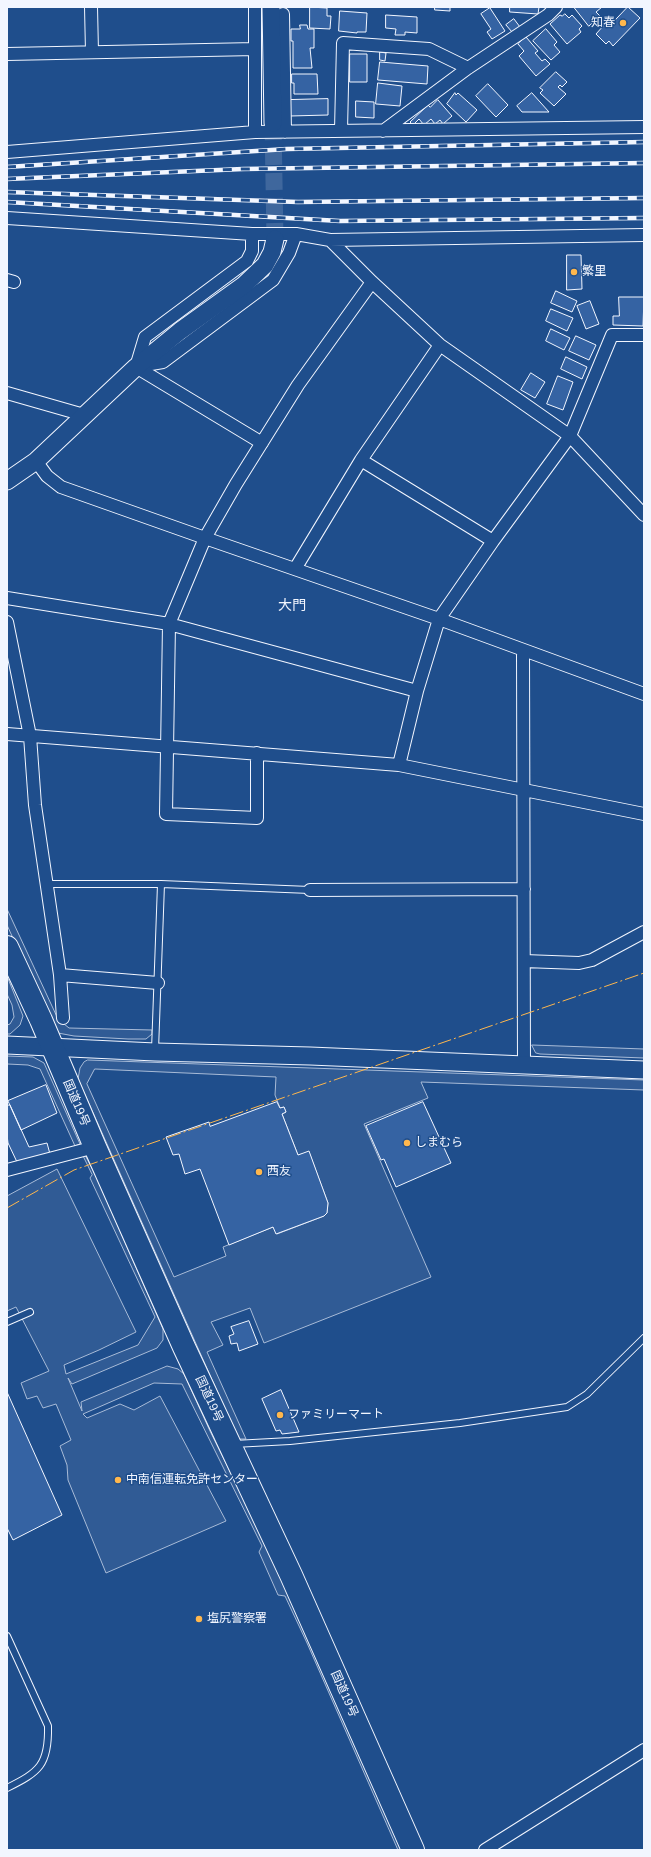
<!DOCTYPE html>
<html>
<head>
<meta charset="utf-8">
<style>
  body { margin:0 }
  #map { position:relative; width:651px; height:1857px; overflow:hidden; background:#1f4e8c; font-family:Helvetica,sans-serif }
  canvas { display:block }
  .frame { position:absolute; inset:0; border:8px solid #f2f6ff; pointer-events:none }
</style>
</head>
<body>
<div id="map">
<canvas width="651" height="1857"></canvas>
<div class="frame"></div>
</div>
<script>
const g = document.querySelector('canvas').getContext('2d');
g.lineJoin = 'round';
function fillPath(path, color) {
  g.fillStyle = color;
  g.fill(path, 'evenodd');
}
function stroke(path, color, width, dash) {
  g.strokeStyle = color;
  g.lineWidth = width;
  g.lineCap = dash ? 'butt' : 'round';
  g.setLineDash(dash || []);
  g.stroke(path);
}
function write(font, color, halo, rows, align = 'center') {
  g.font = font + ' Helvetica,"Noto Sans JP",sans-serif';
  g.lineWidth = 3;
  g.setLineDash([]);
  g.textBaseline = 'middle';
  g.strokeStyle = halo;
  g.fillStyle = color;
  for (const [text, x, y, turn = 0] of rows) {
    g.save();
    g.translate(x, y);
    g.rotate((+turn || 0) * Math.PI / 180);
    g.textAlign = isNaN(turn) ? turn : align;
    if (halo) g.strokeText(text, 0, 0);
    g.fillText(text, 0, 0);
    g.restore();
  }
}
const built = new Path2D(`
  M7 909 58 1019 69 1028 152 1030V1034L146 1039H128L74 1036 58 1033 41 1000 7 925Z
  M7 976 23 1016 20 1025 10 1034H7V1025L10 1024 14 1017 12 1005 7 994Z
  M532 1045 644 1049V1058L540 1054 536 1053Z
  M7 1056 33 1057 44 1063 80 1144 75 1146 40 1069 28 1065 7 1064Z
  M88 1060 644 1080V1090L421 1082 428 1098 364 1124 431 1277 264 1343 250 1308 211 1322 223 1345 207 1352 246 1439H240L238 1438 78 1079 80 1068 84 1062ZM95 1069 276 1077 275 1095 280 1108 284 1107 286 1112 282 1114 298 1155 309 1152 328 1203 327 1213 324 1216 277 1234 273 1227 223 1247 226 1256 174 1277 87 1084Z
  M83 1155H85L96 1176 163 1329V1340L157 1348 72 1384 68 1378 82 1411 81 1402 167 1366 178 1369 184 1374 210 1431 264 1540 402 1850H398L307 1643 285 1596 278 1595 259 1552 262 1546 182 1384 154 1383 83 1414 87 1418 120 1404 134 1410 160 1396 226 1521 106 1573 68 1480 67 1465 60 1446 71 1440 56 1404 43 1408 37 1396 27 1399 21 1383 49 1371 16 1307 7 1311V1196L57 1169 136 1332 99 1350 64 1365 66 1374 138 1345 155 1317 90 1178 92 1175Z`);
const building = new Path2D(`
  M310 7 327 8V16H331L330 29 310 28Z
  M435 7H450V11L435 10Z
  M510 7H539L538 14 510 12Z
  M574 7H602L596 12 600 16 589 26Z
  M628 7 640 18 613 46 609 41 606 44 596 34 605 24 608 27Z
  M490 8 505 31 492 39 487 32 491 29 481 14Z
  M340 11 367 13 366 32H357V33L339 31Z
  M565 14 569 18 572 15 582 26 579 29 581 32 567 44 550 24 560 15 562 16Z
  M386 15 417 17V33L405 32V35H395L396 29 386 28Z
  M514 19 520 27 512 32 506 25Z
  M300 25H307L308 29H314V48H310L312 68H293V41H291V29H300Z
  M546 29 557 42 554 45 560 52 551 60 533 41Z
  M526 37 538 51 535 53 542 61 545 59 550 64 536 76 519 56 524 51 518 44Z
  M380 52 386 53 385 61 380 60Z
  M350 54H367V82H350Z
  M380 62 428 66 427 84 378 80Z
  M556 72 567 82 562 87 560 85 558 87 566 94 554 106 540 93 543 90 540 88Z
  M292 74H317L318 94H294V83H292Z
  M378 83 402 86 400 106 376 104Z
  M488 84 508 105 496 117 476 96Z
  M455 93 456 95 458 93 477 110 466 122 447 104Z
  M532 93 549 112H522L517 106Z
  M328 99V115L290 116 289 100Z
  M438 100 452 116 443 124 440 120 435 124 431 119 424 125 419 119 413 125 410 122 428 105 430 107Z
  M356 101 374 102V118L356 117Z
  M567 255H581L582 289 567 290Z
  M556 291 577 301 572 312 551 303Z
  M619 297H644L643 326 613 325V316H619Z
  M590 301 599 324 586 329 577 306Z
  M551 309 573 318 567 331 546 321Z
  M551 329 570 338 564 350 546 341Z
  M576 336 596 345 589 360 569 351Z
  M566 357 587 367 582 379 561 369Z
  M531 373 545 382 535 398 521 390Z
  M558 376 573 382 563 410 547 404Z
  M46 1085 57 1113 21 1130 8 1101Z
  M277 1102 280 1108 284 1107 286 1112 282 1114 298 1155 309 1151 328 1203 327 1213 324 1216 276 1234 273 1227 229 1245 200 1169 185 1174 179 1154 173 1155 166 1137 209 1122 210 1126Z
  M423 1102 451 1163 396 1187 384 1159 381 1160 366 1126Z
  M10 1105 29 1147 47 1143 50 1154 17 1162 8 1143 7 1135V1106Z
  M249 1321 258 1344 239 1351 237 1343 231 1344 229 1336 234 1334 231 1327Z
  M281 1390 299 1432 282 1434 280 1430 276 1431 262 1399Z
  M7 1392 62 1515 13 1540 7 1528Z`);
const secondaryTunnel = new Path2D(`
  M273 123 275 239`);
const lane = new Path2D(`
  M46 884H161L310 890
  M155 1050 161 884
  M7 1322 30 1312
  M234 1444 290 1441 460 1423 567 1407 587 1394 644 1338
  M7 1636 48 1726C49 1765 39 1772 7 1788`);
const street = new Path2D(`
  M91 7 92 52
  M283 14 285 132
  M7 54 255 49
  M341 130 343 43 429 49 468 68
  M383 131 468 68 548 15 556 7
  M255 132V7
  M7 152 255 132 644 127
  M7 218 252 234H296L330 240 644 235
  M330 240 372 282 440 345 570 436 644 515
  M7 280 14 282
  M139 366 163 362 273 280 289 253 296 234
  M136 367 145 337 247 261 252 251V234
  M136 367 262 443
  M7 393 84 415
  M361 460 493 541
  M36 461 47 476 61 487 205 538 439 619 644 694
  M295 569 361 460 440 345
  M7 598 169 624 417 691
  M7 622 30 736 35 805 60 975 63 1018
  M523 651 524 1066
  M7 734 399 765 644 814
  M257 753V818L166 814 169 624 205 538 236 484 298 385 372 282
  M399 765 417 691 439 619 493 541 570 436 612 335H644
  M310 890 524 889
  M524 961 579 963 592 960 644 932
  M60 975 158 983
  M7 1170 95 1147
  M485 1850 644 1750`);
const secondary = new Path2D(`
  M271 7 273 123
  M7 481 36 461 136 367 180 331 244 285 265 265 272 252 275 239
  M7 1045 155 1052 310 1056 644 1070`);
const highway = new Path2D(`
  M7 947 41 1020 95 1147 184 1347 291 1575 413 1850`);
const rail = new Path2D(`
  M7 167 287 149 644 142
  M7 179 243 169 644 163
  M7 192 298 202 644 198
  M7 202 340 221 644 218`);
const power = new Path2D(`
  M7 1208 74 1170 644 973`);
const markers = [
  [623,23,4,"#ffb74d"],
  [574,272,4,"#ffb74d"],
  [407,1143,4,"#ffb74d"],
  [259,1172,4,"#ffb74d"],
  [280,1415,4,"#ffb74d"],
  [118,1480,4,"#ffb74d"],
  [199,1619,4,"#ffb74d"]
];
const poiNames = [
  ["知春",615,23,"right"],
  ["繁里",582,272],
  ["しまむら",415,1143],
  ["西友",267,1172],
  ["ファミリーマート",288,1415],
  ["中南信運転免許センター",126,1480],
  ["塩尻警察署",207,1619]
];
const streetNames = [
  ["国道19号",76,1103,67],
  ["国道19号",209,1399,65],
  ["国道19号",344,1694,66]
];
const quarterNames = [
  ["大門",292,606]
];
fillPath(built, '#305b95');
stroke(built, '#a8bbd7', 1);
fillPath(building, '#3563a3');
stroke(building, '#f2f6ff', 1);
stroke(secondaryTunnel, '#3f679d', 17, [17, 8]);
stroke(lane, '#f2f6ff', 8);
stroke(street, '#f2f6ff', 14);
stroke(secondary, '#f2f6ff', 19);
stroke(highway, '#f2f6ff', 24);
stroke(lane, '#1f4e8c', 6);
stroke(street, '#1f4e8c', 12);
stroke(secondary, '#1f4e8c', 17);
stroke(highway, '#1f4e8c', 22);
stroke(rail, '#f2f6ff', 4.5);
stroke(rail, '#1f4e8c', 3, [9]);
stroke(power, '#ffb74d', 1, [14, 3, 2, 3]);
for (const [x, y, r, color] of markers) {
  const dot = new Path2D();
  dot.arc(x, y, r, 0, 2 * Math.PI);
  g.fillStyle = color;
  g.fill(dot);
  stroke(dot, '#1f4e8c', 1.5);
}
write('12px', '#f2f6ff', '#1f4e8c', poiNames, 'left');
write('12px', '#f2f6ff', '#1f4e8c', streetNames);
write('14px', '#f2f6ff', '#1f4e8c', quarterNames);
</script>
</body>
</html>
